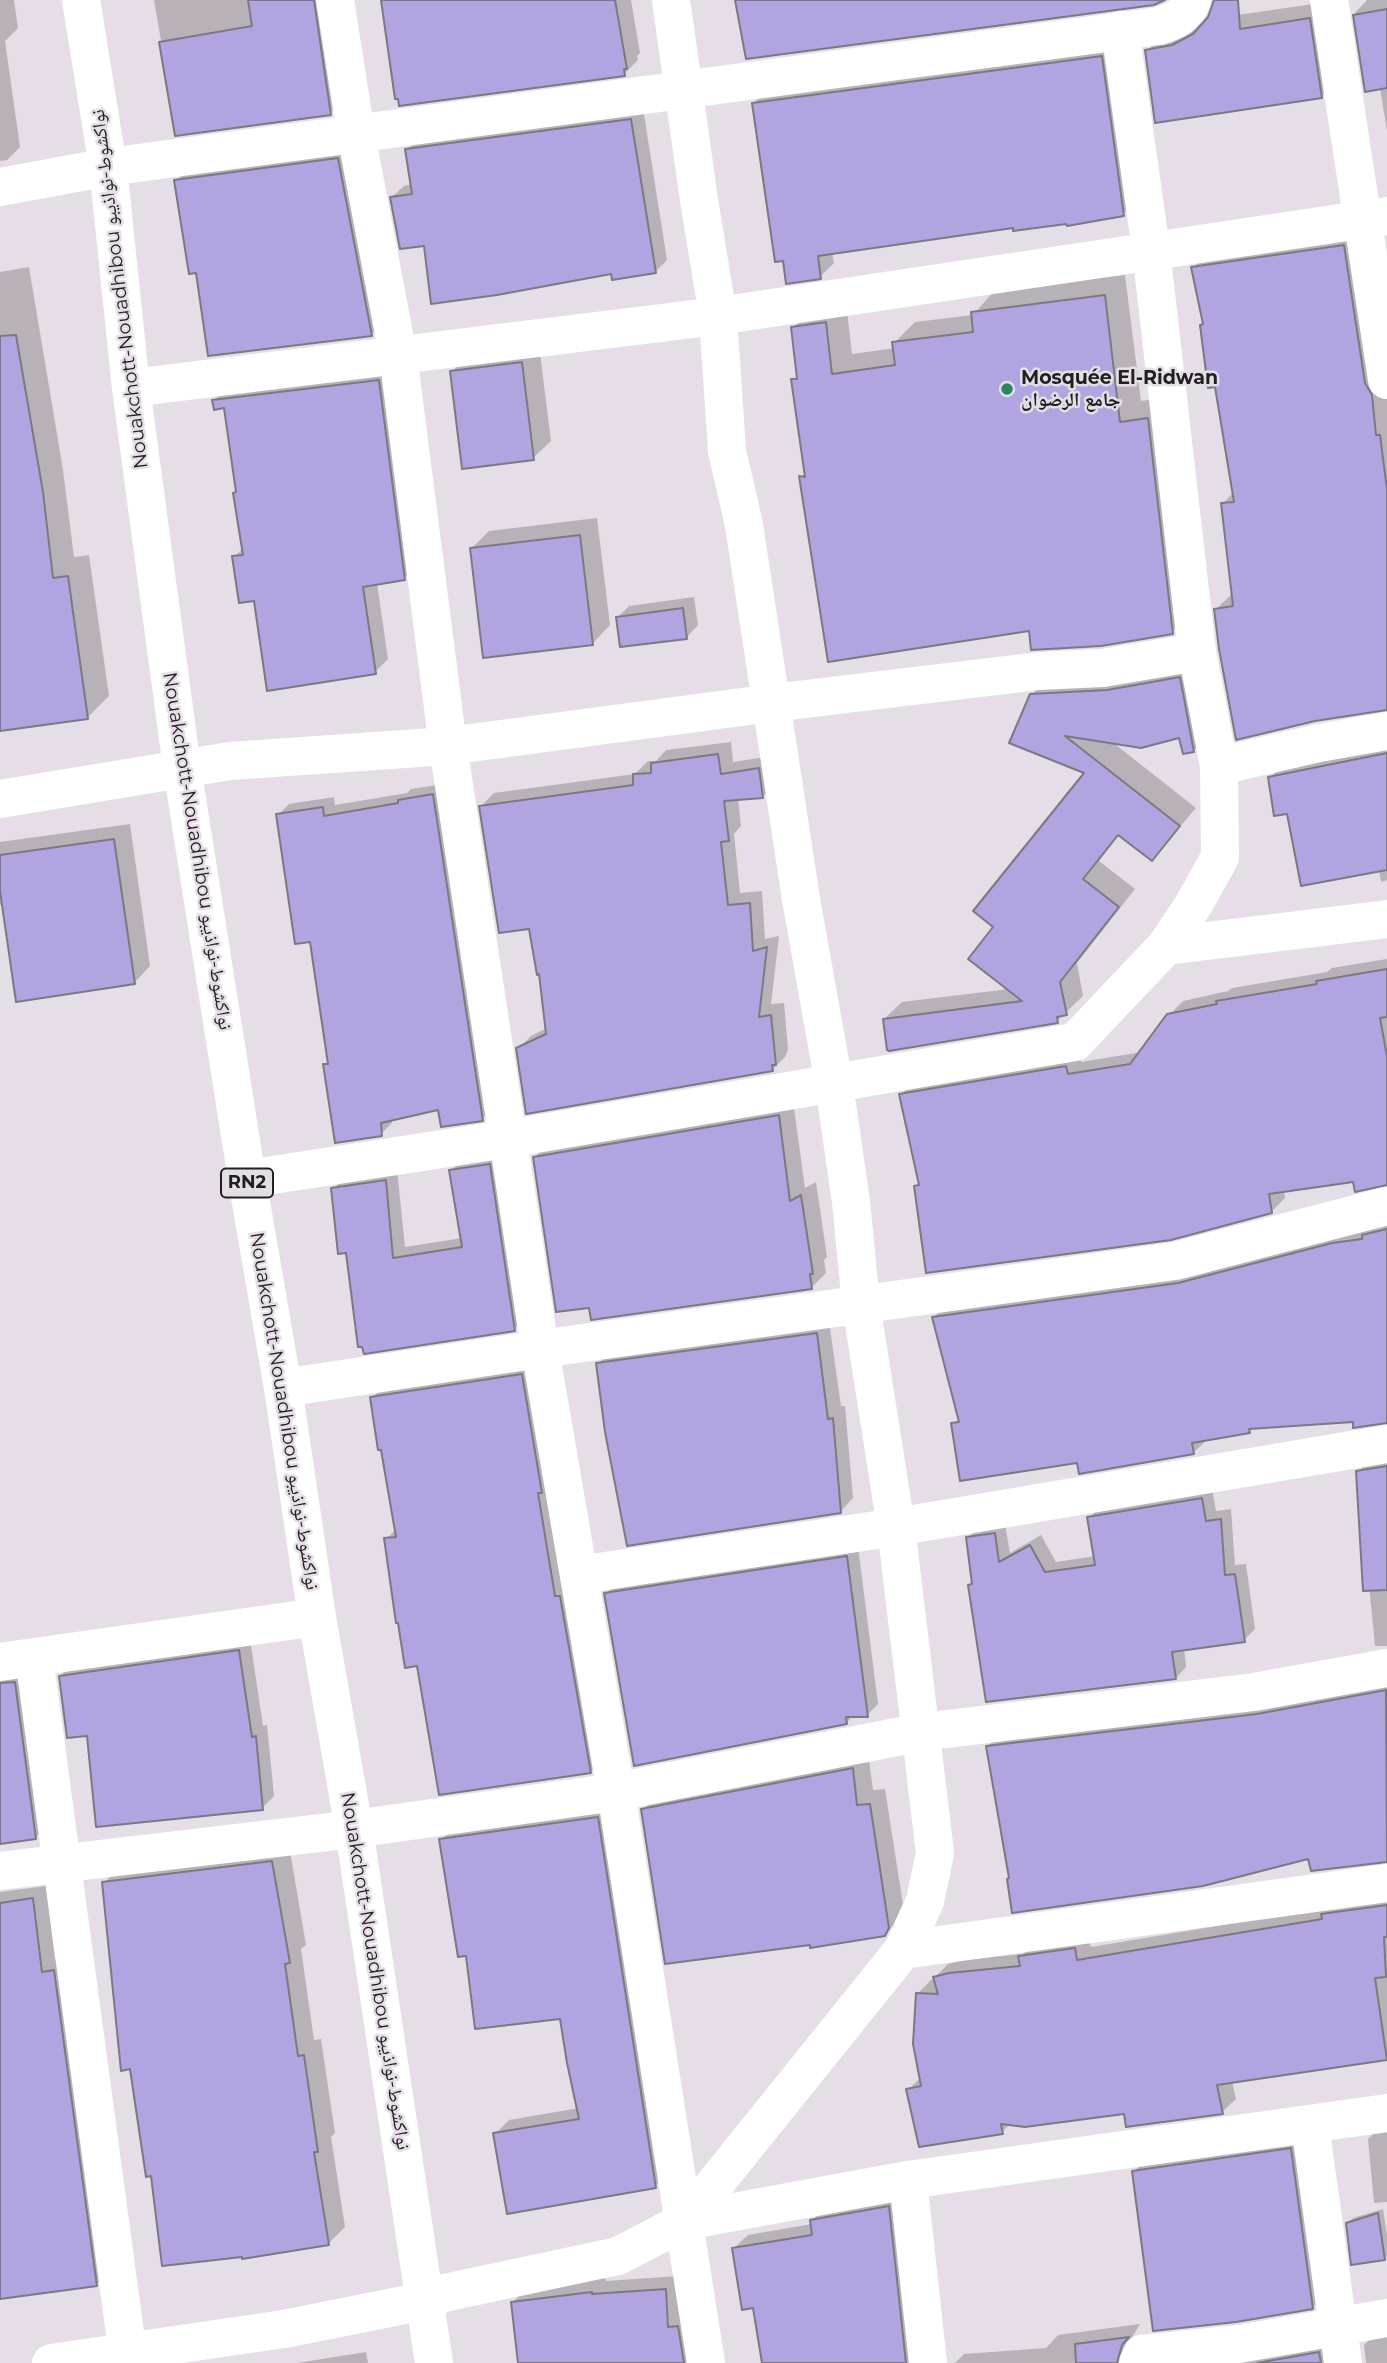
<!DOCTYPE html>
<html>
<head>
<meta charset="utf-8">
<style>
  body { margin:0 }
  canvas { display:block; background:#e6dee6 }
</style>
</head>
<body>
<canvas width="1387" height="2363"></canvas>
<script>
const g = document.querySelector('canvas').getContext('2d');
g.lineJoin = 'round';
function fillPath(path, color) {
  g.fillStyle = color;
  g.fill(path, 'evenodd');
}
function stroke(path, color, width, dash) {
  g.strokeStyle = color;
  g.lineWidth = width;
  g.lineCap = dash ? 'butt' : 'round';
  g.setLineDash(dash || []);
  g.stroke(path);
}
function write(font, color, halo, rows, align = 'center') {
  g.font = font + ' Montserrat,"Noto Naskh Arabic",sans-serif';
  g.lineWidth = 5;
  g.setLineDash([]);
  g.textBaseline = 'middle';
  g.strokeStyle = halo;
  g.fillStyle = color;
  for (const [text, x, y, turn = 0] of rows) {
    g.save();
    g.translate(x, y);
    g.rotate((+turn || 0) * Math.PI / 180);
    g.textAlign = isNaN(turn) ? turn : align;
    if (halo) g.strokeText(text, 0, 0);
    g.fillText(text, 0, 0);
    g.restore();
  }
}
const shadow = new Path2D(`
  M0 0H14L18 28 5 41 20 147 7 160 0 161Z
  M154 0H327L343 101 330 113 177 134Z
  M382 0H631L640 53 637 56 638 60 624 74Z
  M1367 0H1387V131L1380 88 1367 90 1355 13Z
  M1327 2 1339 79 1321 96 1147 51 1164 33 1185 30 1210 19Z
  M1115 43 1137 200 1123 214 1014 227 832 252 834 263 820 277 754 103 767 90Z
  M643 108 667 260 655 272H613L425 244 392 197 404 186 413 184 407 150 419 138Z
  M350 147 383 323 371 335 197 271 176 181 188 169Z
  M1359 230 1387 379V708L1216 609 1233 593 1223 503 1234 492 1193 268 1209 252Z
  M29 267 63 470 74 557 89 555 109 696 88 717 0 730V272Z
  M1125 275 1141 401 1169 397 1193 611 1172 632 1030 629 801 477 806 472 793 380 798 375 793 328 814 307 846 302 852 354 895 348 894 343 915 322 973 315 994 291Z
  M539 345 551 441 533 458 452 372 469 354Z
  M392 367 417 565 404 578 377 583 388 659 375 672 255 599 234 557 243 548 237 491 225 406 214 401 227 388Z
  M597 518 610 625 593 643 471 549 489 531Z
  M694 597 698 625 687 637 618 617 629 606Z
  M1196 661 1210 734 1193 751 1180 736 1111 741 1196 808 1152 859 1120 834 1099 861 1135 889 1077 963 1083 996 1057 1021 884 1019 902 1002 1009 989 995 927 1086 772 1031 695 1049 678Z
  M731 742 733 762 772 756 776 783 763 796 738 798 741 826 734 834 740 893 762 891 765 939 779 936 771 1004 784 1003 788 1050 785 1057 772 1070 518 1049 531 1036 547 1028 541 972 530 927 481 806 494 793 635 774 648 761H656L666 750Z
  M1387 742V880L1381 882 1379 870 1288 812 1270 778 1285 762Z
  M444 784 494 1107 482 1119 439 1108 392 1119V1123L381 1134 325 1065 330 1060 311 940 278 815 289 804 334 797 335 805 407 793 411 789Z
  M130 824 150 966 134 983 4 904 0 905V842Z
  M1387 959V1184L1355 1180 1284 1190 1285 1198 1271 1212 915 1186 920 1182 901 1095 914 1081 1079 1053 1081 1062 1142 1052 1169 1015 1183 1001 1228 991 1232 988 1327 972 1332 968Z
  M793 1101 805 1188 816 1182 827 1257 824 1260 826 1273 811 1288 591 1306 535 1157 550 1142Z
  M501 1153 526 1317 514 1329 347 1251 333 1189 345 1177 397 1169 405 1247 462 1238 451 1171 462 1159Z
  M1387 1219V1421L1355 1420 1254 1427 1249 1432 1208 1439 1193 1453 1079 1461 953 1424 960 1417 934 1317 947 1304Z
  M829 1321 841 1406H845L853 1498 840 1512 598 1364 611 1351Z
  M533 1364 601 1761 590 1772 419 1664 386 1539 397 1529 372 1398 383 1387Z
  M1387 1456V1646H1375L1358 1472 1371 1458Z
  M1212 1488 1216 1511 1231 1509 1235 1565 1246 1564 1255 1629 1244 1640 1184 1648 1186 1667 1176 1678 970 1585 974 1582 968 1538 979 1527 1005 1523 1010 1553 1041 1535 1056 1562 1095 1556 1089 1518 1099 1507Z
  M858 1546 878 1704 867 1715H854L846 1723 606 1594 617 1583Z
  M250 1639 263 1726 267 1725 274 1796 262 1808 89 1734 60 1676 72 1665Z
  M0 1668 17 1671 49 1824 36 1837 0 1843Z
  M1387 1680V1860L1309 1857 1011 1878 987 1747 1001 1733Z
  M868 1753 873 1790 885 1789 904 1911 901 1918 884 1935 811 1943 643 1810 659 1794Z
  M611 1804 669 2172 655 2186 495 2134 509 2120 579 2108 562 2017 468 1954 441 1840 454 1826Z
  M289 1845 306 1945 301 1949 314 2040 321 2039 335 2133 331 2137 345 2227 328 2244 152 2174 104 1883 121 1866Z
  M46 1886 55 1959 67 1958 109 2271 96 2285 0 2297V1892Z
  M1387 1894V2058L1232 2081 1236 2099 1222 2112H1126L1010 2124 1002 2132 908 2090 921 2077 918 1993 931 1980H936L935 1977 948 1964 964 1960 1023 1954 1034 1943 1088 1936 1091 1947 1331 1907Z
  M1387 2124V2202L1374 2203 1368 2139 1381 2125Z
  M1301 2139 1323 2297 1313 2307 1134 2171 1145 2161Z
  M902 2193 924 2363H764L755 2306 734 2248 748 2235 812 2224V2221L825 2207Z
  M1383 2209 1387 2235V2256L1384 2259 1348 2224 1353 2218Z
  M679 2276 704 2363H520L513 2302 527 2288 605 2278 606 2281Z
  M1140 2324 1131 2339 1135 2363H955L964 2354 1046 2348 1058 2335Z
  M1387 2330V2363H1366L1364 2345 1378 2332Z
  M1333 2339 1339 2363H1170Z
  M366 2352 368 2363H297Z`);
const building = new Path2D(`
  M248 0H314L331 115 175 136 159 42 252 26Z
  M381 0H615L627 69H624L625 76 399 106 398 99H395Z
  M735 0H1165L1154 5 746 59Z
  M1214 0H1238L1240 29 1310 18 1322 98 1155 123 1145 50 1172 45 1193 34 1208 17Z
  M1387 9V88L1365 92 1353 15Z
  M1102 56 1124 216 1067 226 1066 224 1013 231V228L818 256 821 279 786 284 783 261 775 262 752 103Z
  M631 119 656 273 612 280 611 274 497 295 431 304 424 246 400 249 390 197 412 194 405 149Z
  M338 158 372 336 208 356 196 273 189 274 174 180Z
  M1344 245 1365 383 1372 395 1376 435H1380L1387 489V710L1315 721 1236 740 1219 649 1214 609 1233 606 1221 503 1234 502 1215 387 1208 388 1200 325 1203 324 1191 267Z
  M1105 295 1120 422 1148 418 1173 634 1101 646 1031 650 1029 631 828 662 799 476 805 477 791 379H797L791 327 826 322 832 374 895 365 892 342 973 332 971 312Z
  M16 335 43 492 53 578 68 576 88 719 0 731V336Z
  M522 362 534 460 462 469 450 371Z
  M379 380 405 580 363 587 376 674 267 691 254 601 239 603 232 556 243 555 233 493 236 492 224 408 214 410 212 400Z
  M580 535 593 645 483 658 470 548Z
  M683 608 687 639 620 647 616 617Z
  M1180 677 1194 752 1183 754 1179 738 1141 748 1065 736 1180 826 1152 861 1118 835 1083 879 1119 907 1060 982 1067 1015 1057 1017 1058 1023 889 1051 887 1050 883 1019 1022 1001 968 959 993 927 973 911 1084 773 1009 743 1030 694 1107 690Z
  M1387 753V870L1301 886 1287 814 1274 816 1268 777Z
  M718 754 721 774 759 768 763 798 724 801 729 841 721 842 728 905 750 903 753 951 767 947 759 1017 771 1015 776 1065H772L773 1071 526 1114 516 1048 546 1034 539 974 537 975 529 929 499 933 479 806 633 785V774L651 773V763Z
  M433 794 483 1121 441 1127 438 1110 381 1123 382 1136 335 1143 323 1064H328L310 942 295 944 276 814 323 807 324 816 398 803V800Z
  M114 839 135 984 16 1002 0 891V855Z
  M1387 969V1017L1380 1018 1387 1056V1185L1355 1192 1353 1182 1269 1194 1272 1213 1171 1240 926 1273 914 1186 919 1185 899 1094 1066 1066 1068 1074 1130 1064 1167 1014 1217 1004 1216 1001 1317 984 1316 981Z
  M779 1115 790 1201 801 1195 813 1274H810L812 1289 591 1320 589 1308 556 1312 533 1157Z
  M490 1164 515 1331 364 1354 362 1347H358L346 1253 338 1254 331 1188 386 1180 393 1258 462 1247 449 1170Z
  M1387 1229V1423L1353 1428V1422L1249 1429 1250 1433 1192 1443 1194 1454 1079 1474 1077 1463 960 1481 951 1423 959 1422 932 1317 1178 1283 1332 1243 1362 1239V1235Z
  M817 1333 828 1419 833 1418 841 1513 627 1546 605 1432 596 1363Z
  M522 1374 542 1493H538L555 1596H560L591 1773 439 1795 417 1666 405 1668 398 1623H396L384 1538 396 1537 381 1450H378L370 1397Z
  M1387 1466V1590L1363 1591 1356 1471Z
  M1202 1498 1206 1521 1221 1519 1225 1575 1235 1574 1245 1642 1172 1652 1176 1679 986 1702 968 1585 972 1584 966 1537 995 1533 999 1562 1030 1545 1045 1572 1095 1565 1087 1517Z
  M847 1556 868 1717H846L847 1724 634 1766 604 1593Z
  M239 1650 252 1737 256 1736 263 1810 96 1827 87 1736 67 1738 59 1676Z
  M15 1682 36 1839 0 1844V1683Z
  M1386 1690 1387 1862 1311 1871 1308 1859 1203 1886 1012 1913 1007 1879 1009 1878 986 1746 1257 1714Z
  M853 1768 857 1805 870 1804 889 1928 885 1936 810 1948V1945L665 1964 641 1809Z
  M598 1817 656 2188 507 2214 493 2133 579 2119 567 2063 560 2019 475 2029 466 1956 458 1957 439 1839Z
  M272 1861 290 1963 285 1964 298 2056 304 2055 318 2152H314L329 2245 242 2259V2257L162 2266 151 2176 146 2177 130 2069 121 2071 102 1882Z
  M33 1898 42 1972 54 1970 97 2286 0 2299V1903Z
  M1387 1905V1937H1384L1386 1977 1375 1978 1387 2060 1217 2085 1223 2114 1126 2127 1124 2114 1025 2127 1001 2124 1003 2134 919 2147 906 2089 921 2086 913 2044 916 1993 938 1994 933 1977 949 1973 1020 1966 1018 1956 1075 1948 1077 1960 1322 1919 1321 1914Z
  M1291 2148 1313 2309 1236 2322 1153 2331 1132 2171Z
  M889 2206 906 2363H762L753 2308 742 2310 732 2248 812 2235 810 2220Z
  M1378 2213 1385 2260 1351 2265 1346 2223Z
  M666 2289 668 2327 678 2326 684 2363H518L511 2302 592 2292V2294Z
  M1129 2337 1122 2345 1117 2363H1076L1075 2344Z
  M1319 2352 1321 2363H1257Z`);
const street = new Path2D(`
  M335 0 356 134 398 355 448 746 540 1349 616 1792 706 2363
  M671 0 699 200 718 316 727 451 744 525 801 899 834 1084 851 1202 861 1304 896 1527 935 1853 925 1901 903 1950 685 2221
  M1329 0 1387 380
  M0 187 108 167 1159 26C1175 21 1186 16 1192 0
  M131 388 718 316 1387 216
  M1219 766 1319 743 1387 731
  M0 799 230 761 448 746 772 703 1039 671 1103 668 1197 652
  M1166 946 1387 919
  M247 1179 507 1139 1075 1042 1166 946 1194 904 1220 857 1219 766 1197 652 1151 250 1120 30
  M283 1388 540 1349 1175 1261 1387 1206
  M579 1575 896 1527 1387 1444
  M34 1657 129 2363
  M0 1662 317 1617
  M0 1871 354 1829 616 1792 922 1732 1254 1692 1387 1668
  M903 1950 1387 1883
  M1310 2125 1343 2363
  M908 2180 928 2363
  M51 2363 284 2329 424 2301 444 2293 618 2256 685 2221 908 2180 1387 2113
  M1138 2363 1142 2354 1239 2344 1387 2318`);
const highway = new Path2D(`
  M81 0 108 167 131 388 182 768 247 1179 283 1388 317 1617 354 1829 434 2363`);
const markers = [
  [1007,389,7,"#298860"]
];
const shields = [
  [247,1183,52]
];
const shieldNames = [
  ["RN2",247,1183]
];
const streetNames = [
  ["Nouakchott-Nouadhibou نواكشوط-نواذيبو",120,289,-97],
  ["Nouakchott-Nouadhibou نواكشوط-نواذيبو",197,851,81],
  ["Nouakchott-Nouadhibou نواكشوط-نواذيبو",284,1411,81],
  ["Nouakchott-Nouadhibou نواكشوط-نواذيبو",375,1971,81]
];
const poiNames = [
  ["Mosquée El-Ridwan",1021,378],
  ["جامع الرضوان",1021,400]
];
fillPath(shadow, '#0003');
fillPath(building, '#b1a4e0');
stroke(building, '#7b7982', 2);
stroke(street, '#fff', 38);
stroke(highway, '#fff', 38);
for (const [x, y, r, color] of markers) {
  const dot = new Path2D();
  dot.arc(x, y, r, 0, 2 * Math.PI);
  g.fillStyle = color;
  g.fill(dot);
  stroke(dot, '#e6dee6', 2.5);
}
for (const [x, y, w] of shields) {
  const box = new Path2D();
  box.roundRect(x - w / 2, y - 14.5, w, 29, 5);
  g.fillStyle = '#e6dee6';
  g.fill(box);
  stroke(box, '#211f21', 2);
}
write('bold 18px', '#211f21', null, shieldNames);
write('19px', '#211f21', '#e6dee6', streetNames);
write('bold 19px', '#211f21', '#e6dee6', poiNames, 'left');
</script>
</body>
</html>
